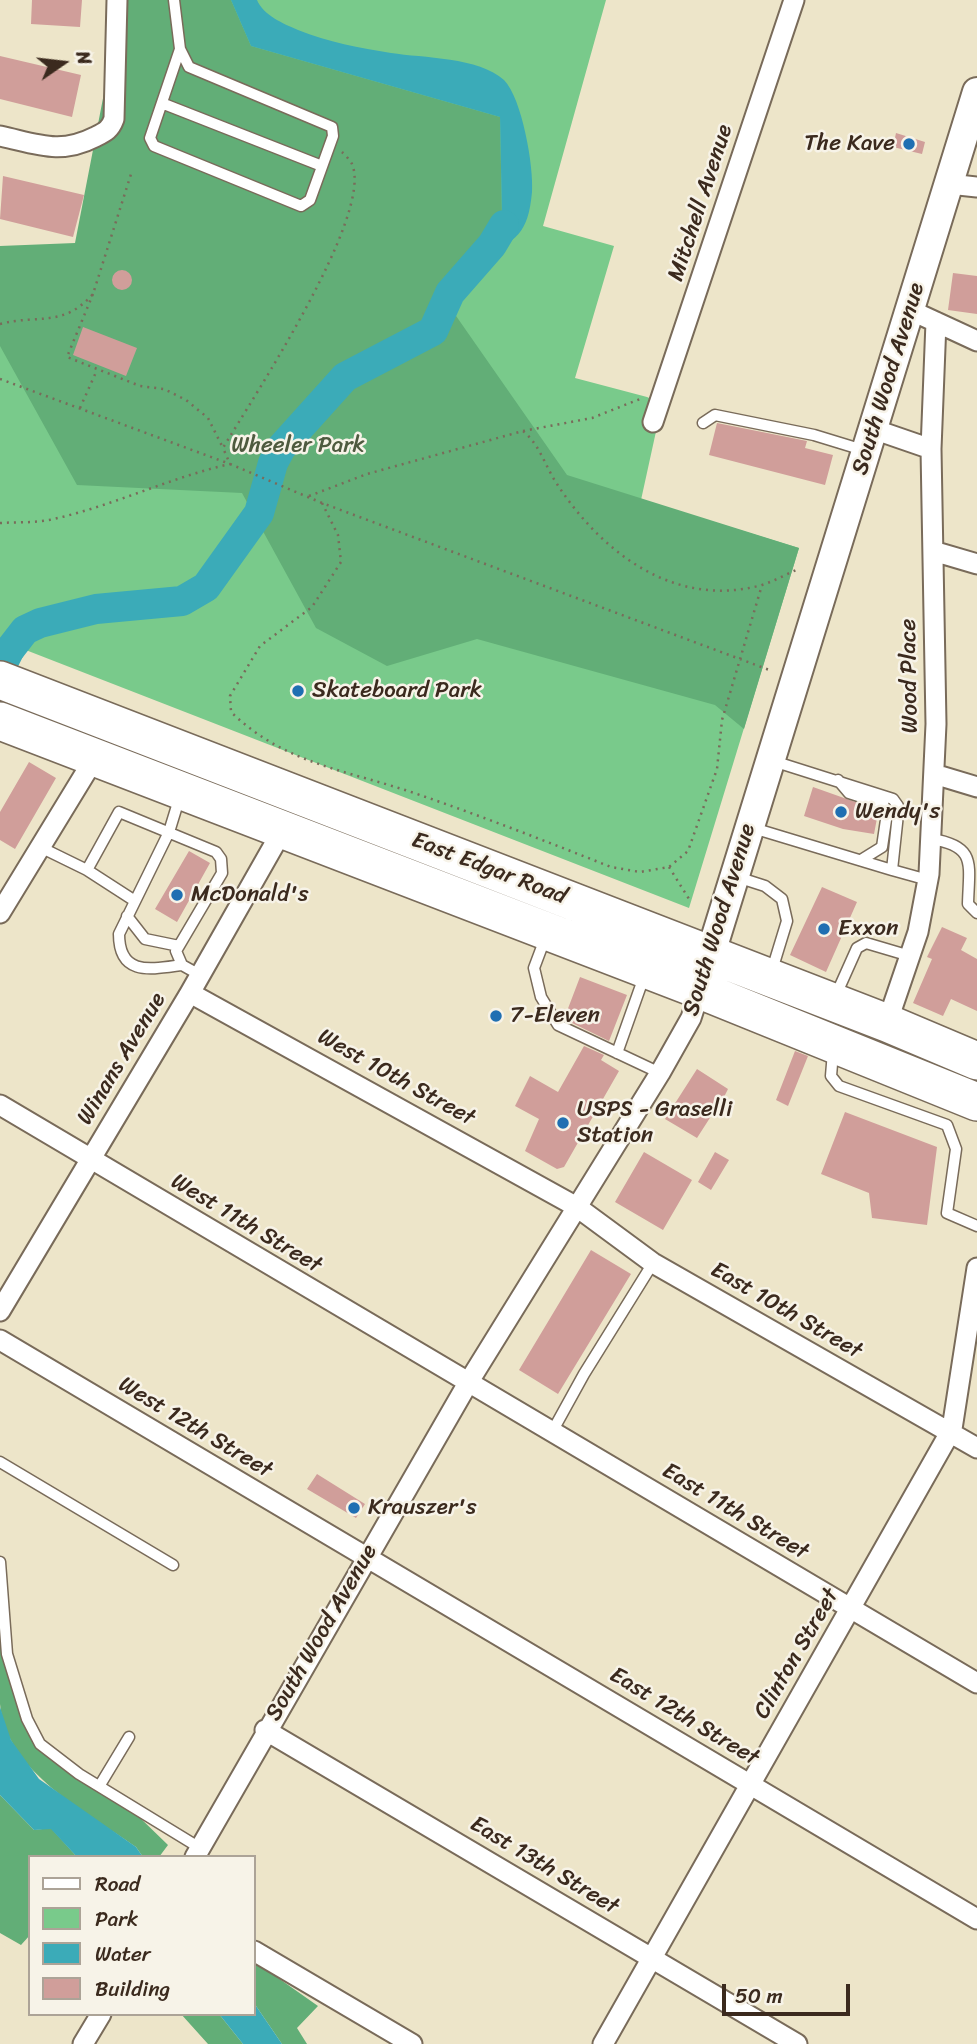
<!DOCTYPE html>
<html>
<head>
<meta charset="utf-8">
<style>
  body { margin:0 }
  #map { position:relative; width:977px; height:2044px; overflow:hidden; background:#ede5c9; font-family:Sriracha,sans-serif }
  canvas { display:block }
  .legend { position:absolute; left:28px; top:1855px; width:228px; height:161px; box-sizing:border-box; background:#f7f3e8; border:2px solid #aca397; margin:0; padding:9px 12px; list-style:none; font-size:21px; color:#3b2a1e }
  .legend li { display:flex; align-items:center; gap:14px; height:35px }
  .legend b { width:35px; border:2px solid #aca397 }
  .north { position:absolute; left:28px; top:28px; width:70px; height:70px; -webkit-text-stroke:5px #f7f3e8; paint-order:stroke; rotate:76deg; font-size:19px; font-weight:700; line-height:28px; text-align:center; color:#3b2a1e }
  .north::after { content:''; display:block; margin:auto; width:24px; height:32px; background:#3b2a1e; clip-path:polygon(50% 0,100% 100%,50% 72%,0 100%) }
  .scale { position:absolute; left:722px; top:1984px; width:128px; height:32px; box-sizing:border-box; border:4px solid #3b2a1e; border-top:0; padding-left:9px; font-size:21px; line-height:24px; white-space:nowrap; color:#3b2a1e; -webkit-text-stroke:5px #f7f3e8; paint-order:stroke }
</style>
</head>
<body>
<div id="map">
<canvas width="977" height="2044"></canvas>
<ul class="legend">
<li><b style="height:9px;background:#fff"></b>Road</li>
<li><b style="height:19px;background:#79ca8b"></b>Park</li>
<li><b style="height:19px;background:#3babb8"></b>Water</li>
<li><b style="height:19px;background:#d09e9a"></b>Building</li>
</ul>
<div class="north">N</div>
<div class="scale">50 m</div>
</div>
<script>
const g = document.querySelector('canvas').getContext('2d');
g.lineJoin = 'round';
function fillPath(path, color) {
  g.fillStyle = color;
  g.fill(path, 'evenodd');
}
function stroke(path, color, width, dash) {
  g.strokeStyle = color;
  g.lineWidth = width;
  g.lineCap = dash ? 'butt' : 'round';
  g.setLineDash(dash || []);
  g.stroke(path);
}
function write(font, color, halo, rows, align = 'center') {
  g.font = font + ' Sriracha,sans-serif';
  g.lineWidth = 5;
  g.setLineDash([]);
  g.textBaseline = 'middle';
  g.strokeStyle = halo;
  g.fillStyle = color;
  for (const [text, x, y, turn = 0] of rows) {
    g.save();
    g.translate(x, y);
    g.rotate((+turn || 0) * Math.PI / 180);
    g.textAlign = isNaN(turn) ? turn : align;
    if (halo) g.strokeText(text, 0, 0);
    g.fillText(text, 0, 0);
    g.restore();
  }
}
const green = new Path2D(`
  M123 0H606L543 226 614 246 575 378 647 397 662 404 641 500 799 548 689 908 0 640V247L77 265Z`);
const forest = new Path2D(`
  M122 0H231L251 46 500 117 502 217 454 313 567 475 799 548 744 729 715 705 477 639 387 666 316 628 242 493 77 485 0 346V246L75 243Z
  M0 1613 3 1652 18 1709 38 1747 134 1812 168 1845 159 1857H143L136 1847C87 1812 6 1772 0 1704 0 1674 0 1643 0 1613Z
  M0 1795 34 1830 51 1828 77 1857H30V1935L21 1945 0 1933Z
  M254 1961 318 2006 297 2028 307 2044H282L254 2003Z
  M181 2014H219L243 2044H208Z`);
const water = new Path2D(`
  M231 0H257C263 15 284 24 298 30 328 42 360 48 391 53 423 58 479 57 504 80 522 98 534 167 532 192 528 234 517 240 481 258L502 217 500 117 251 46Z
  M40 623 0 702V638L21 626Z
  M0 1707 11 1740 39 1779 136 1847 143 1857H77L51 1829 34 1830 0 1795Z
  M254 2003 282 2044H243L219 2014H254Z`);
const river = new Path2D(`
  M11 648 25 630 40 623 96 609 182 601 206 587 259 513 273 463 281 448 345 377 433 331 450 293 492 245 504 225`);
const building = new Path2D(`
  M32 0H82L80 27 31 24Z
  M0 56 81 75 72 117 0 99Z
  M896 133 925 142 922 154 893 147Z
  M3 176 84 195 73 237 0 219Z
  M112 280a10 10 0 1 1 20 0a10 10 0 1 1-20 0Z
  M953 273 977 276V314L948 310Z
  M83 327 137 348 126 376 73 355Z
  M717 423 807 441 805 448 833 455 825 485 709 455Z
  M29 762 56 778 15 849 0 840V812Z
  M813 787 875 809 878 813 874 834 843 829 804 816Z
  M189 851 210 863 177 922 155 909Z
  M822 887 857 902 826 972 790 955Z
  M942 927 967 938 961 950 977 959V1011L951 999 943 1016 913 1003 932 959 927 957Z
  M580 977 627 995 609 1041 564 1019Z
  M584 1046 604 1055 601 1060 619 1071 564 1167 557 1169 525 1151 539 1119 515 1106 530 1076 558 1092Z
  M795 1051 808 1056 788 1106 776 1100Z
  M697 1069 728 1089 724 1097 728 1099 720 1113 715 1110 697 1138 665 1119Z
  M845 1112 937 1147 927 1225 872 1218 869 1193 821 1174Z
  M644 1152 692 1180 663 1230 615 1202Z
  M715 1152 729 1160 711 1190 698 1182Z
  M591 1250 631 1274 558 1394 519 1370Z
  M317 1474 365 1504 356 1518 307 1489Z`);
const path = new Path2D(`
  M342 152C345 155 350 160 352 164 374 215 252 399 223 448L230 464 322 503 772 671
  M93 294 67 357 140 386 164 389 186 400 208 418 223 448
  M0 324C38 314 63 328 93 294L132 171
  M0 379 230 464
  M80 408 97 370
  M523 431 592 418 640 399
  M309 496 367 474 523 431C540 445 545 466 557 484 602 553 675 609 762 585 774 581 785 575 796 570
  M322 503 338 535 341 562 312 607 260 646 230 696 231 712C287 766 349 770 420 795 484 817 548 842 611 867L640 872 669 867 688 851 717 769 722 720 762 585
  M0 523C16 522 33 523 49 520 111 507 168 478 230 464
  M669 867 689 899`);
const lane = new Path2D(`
  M174 0 180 49 189 67 332 127 333 136 310 200 301 206 154 146 150 138 180 49
  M164 104 322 166
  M703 423 715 415 814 435 863 450
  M838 780 849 793 883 804 887 813 882 847 861 860
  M180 796 169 832 119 934C119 977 152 969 182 965
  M753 828 892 870 898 814V806L893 799 773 761
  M931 839C977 846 969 864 968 904L977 913
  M40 847 87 870 135 901
  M87 870 119 812 216 852 221 859 222 873 176 951 182 965 200 975
  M892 870 928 880
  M737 877 765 886 782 899 787 921 772 970
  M127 916 145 939 179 946
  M546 936 534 968 541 997 558 1025 660 1073
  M836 995 857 948 866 943 910 956
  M833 1052 831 1076 839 1086 947 1125 956 1149 947 1213 977 1226
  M617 1053 645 974
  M552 1432 584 1374 653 1263
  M0 1462 173 1565
  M0 1562 7 1654 27 1719 40 1744 79 1774 200 1848
  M100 1785 129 1737`);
const street = new Path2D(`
  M0 136C37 144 60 155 95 137 105 132 110 130 114 119L117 0
  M949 184 977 187
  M910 310 977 341
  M653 422 794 0
  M873 429 931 449
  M933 551 977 564
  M934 774 977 787
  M0 913 94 759
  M190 993 577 1207 653 1263 977 1448
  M887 1023 918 932 929 874 936 724 931 449 936 322
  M0 1105 977 1683
  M0 1311 190 993 282 831
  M0 1340 977 1919
  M265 1730 797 2044
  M195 1857 468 1383 660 1073 691 1018 700 990
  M254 1951 412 2044
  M83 2044 101 2014
  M603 2044 952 1429 977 1268`);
const secondary = new Path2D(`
  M705 972 977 92`);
const highway = new Path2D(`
  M0 680 887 1023 977 1061
  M0 721 700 990 977 1102`);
const markers = [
  [909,144,7,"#1f6fb2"],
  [298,691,7,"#1f6fb2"],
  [841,812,7,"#1f6fb2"],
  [177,895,7,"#1f6fb2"],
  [824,929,7,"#1f6fb2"],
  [496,1016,7,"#1f6fb2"],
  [563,1123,7,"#1f6fb2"],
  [354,1508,7,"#1f6fb2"]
];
const poiNames = [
  ["The Kave",895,144,"right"],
  ["Skateboard Park",312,691],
  ["Wendy's",855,812],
  ["McDonald's",191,895],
  ["Exxon",838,929],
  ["7-Eleven",510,1016],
  ["USPS - Graselli",577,1110],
  ["Station",577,1136],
  ["Krauszer's",368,1508]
];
const streetNames = [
  ["Mitchell Avenue",701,203,-72],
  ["South Wood Avenue",889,379,-73],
  ["Wood Place",910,676,-91],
  ["East Edgar Road",489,869,21],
  ["South Wood Avenue",720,920,-73],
  ["Winans Avenue",122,1059,-59],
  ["West 10th Street",396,1078,29],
  ["West 11th Street",246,1224,31],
  ["East 10th Street",786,1311,30],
  ["West 12th Street",195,1428,31],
  ["East 11th Street",735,1512,31],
  ["South Wood Avenue",322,1633,-60],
  ["Clinton Street",797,1654,-60],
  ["East 12th Street",684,1717,31],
  ["East 13th Street",544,1866,31]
];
const parkNames = [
  ["Wheeler Park",298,446]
];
fillPath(green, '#79ca8b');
fillPath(forest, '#62ae77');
fillPath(water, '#3babb8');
stroke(river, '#3babb8', 30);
fillPath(building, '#d09e9a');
stroke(lane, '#796b5a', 13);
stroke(street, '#796b5a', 23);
stroke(secondary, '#796b5a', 32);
stroke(highway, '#796b5a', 40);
stroke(path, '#796b5a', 2.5, [2, 5]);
stroke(lane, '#fff', 10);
stroke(street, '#fff', 19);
stroke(secondary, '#fff', 28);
stroke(highway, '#fff', 37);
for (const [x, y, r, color] of markers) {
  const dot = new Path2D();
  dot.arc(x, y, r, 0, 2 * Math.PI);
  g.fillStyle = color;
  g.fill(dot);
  stroke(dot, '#f7f3e8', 2.5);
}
write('23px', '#3b2a1e', '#f7f3e8', poiNames, 'left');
write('23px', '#3b2a1e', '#f7f3e8', streetNames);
write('23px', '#4e5a3f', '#f7f3e8', parkNames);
</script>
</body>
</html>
